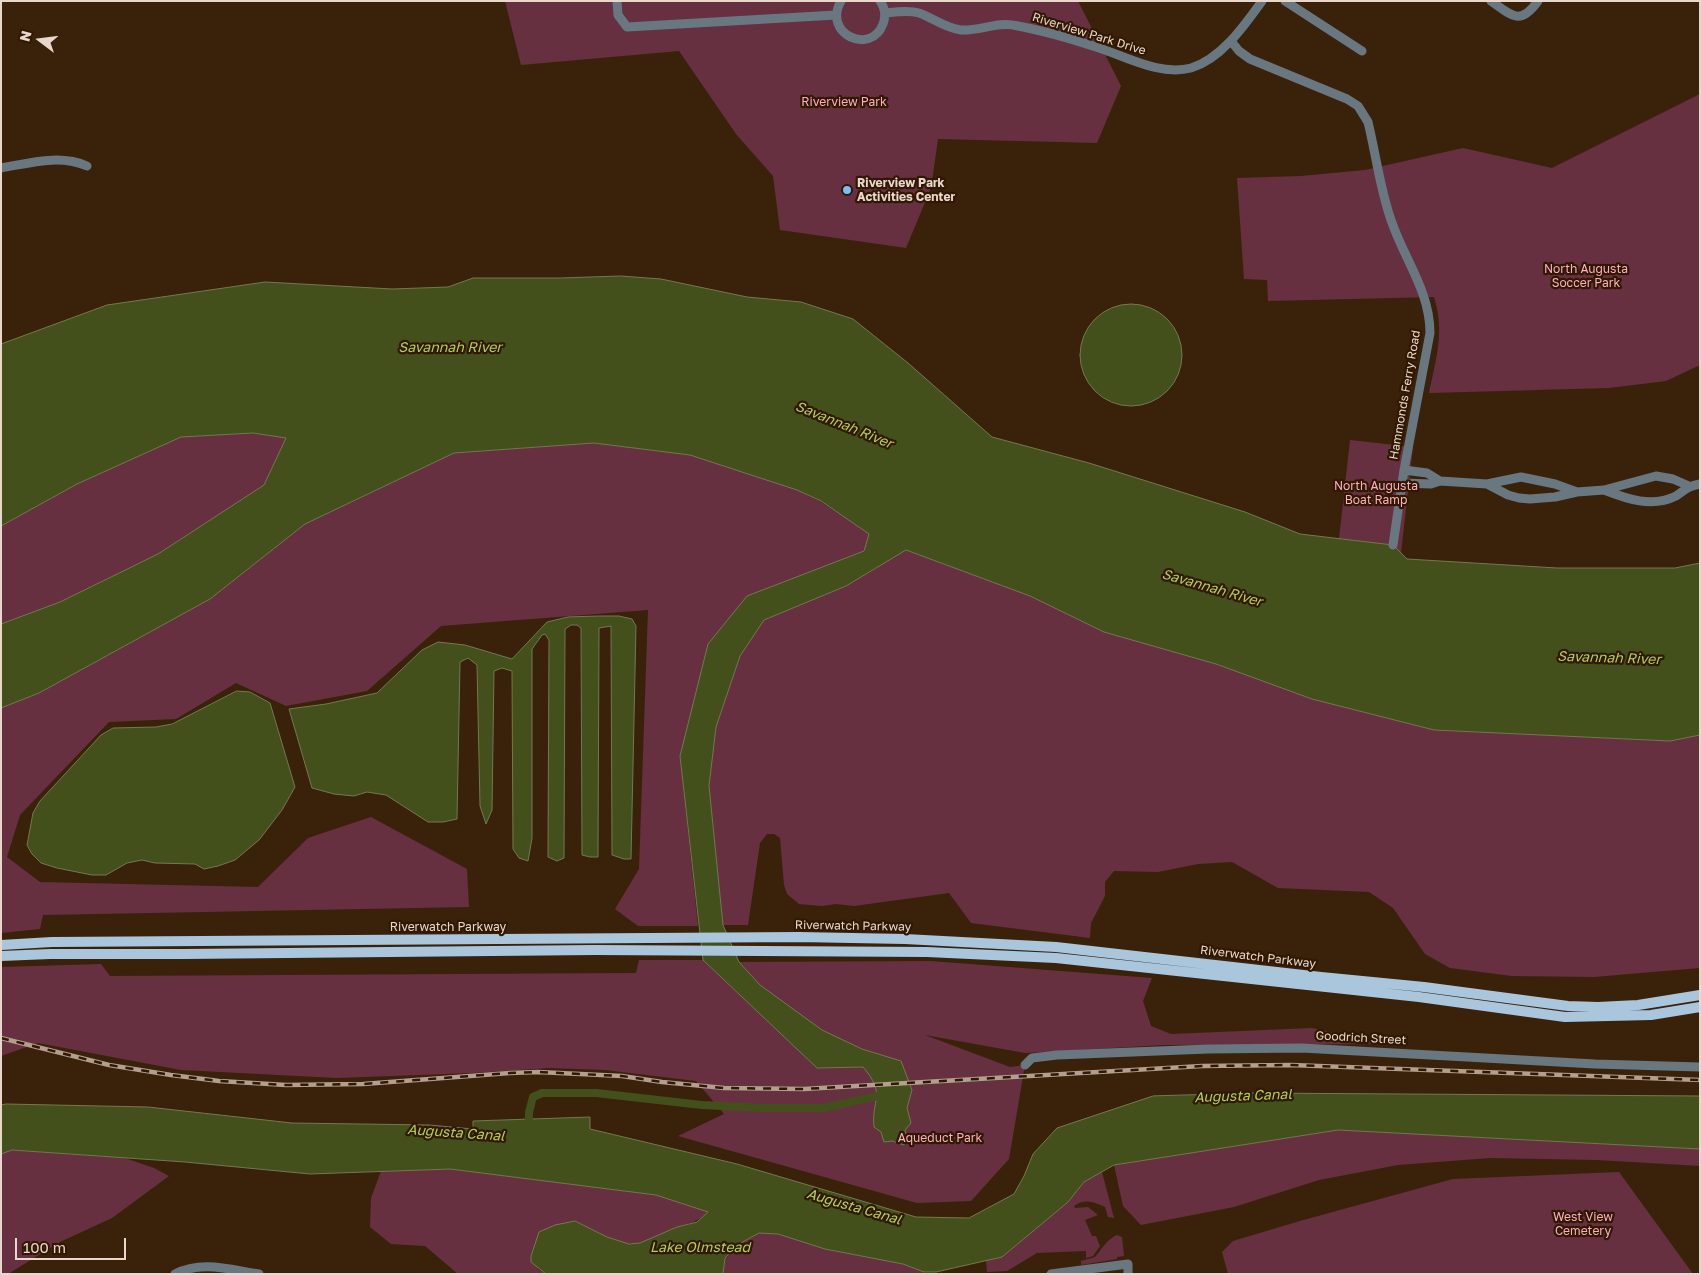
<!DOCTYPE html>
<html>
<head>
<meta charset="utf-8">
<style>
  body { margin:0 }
  #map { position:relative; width:1701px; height:1275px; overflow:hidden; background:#3a220a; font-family:"Golos Text",sans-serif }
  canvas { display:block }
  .frame { position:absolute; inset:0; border:2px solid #e8d7ca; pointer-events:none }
  .north { position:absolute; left:15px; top:15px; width:50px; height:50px; -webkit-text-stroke:4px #301802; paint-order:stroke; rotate:285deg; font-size:14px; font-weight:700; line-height:20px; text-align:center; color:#e8d7ca }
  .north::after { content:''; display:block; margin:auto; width:18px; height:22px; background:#e8d7ca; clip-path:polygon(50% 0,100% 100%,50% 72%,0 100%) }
  .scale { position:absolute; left:15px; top:1238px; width:111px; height:22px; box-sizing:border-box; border:2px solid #e8d7ca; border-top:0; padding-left:6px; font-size:15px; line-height:18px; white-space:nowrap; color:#e8d7ca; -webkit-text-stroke:4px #301802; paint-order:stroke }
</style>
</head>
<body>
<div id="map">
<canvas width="1701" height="1275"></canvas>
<div class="frame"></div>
<div class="north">N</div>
<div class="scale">100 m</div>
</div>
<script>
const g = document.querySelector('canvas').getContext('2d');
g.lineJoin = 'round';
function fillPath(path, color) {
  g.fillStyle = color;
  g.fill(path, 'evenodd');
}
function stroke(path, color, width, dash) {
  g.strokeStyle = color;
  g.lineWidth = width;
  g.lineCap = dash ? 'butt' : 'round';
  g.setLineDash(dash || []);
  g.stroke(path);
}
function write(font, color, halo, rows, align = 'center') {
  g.font = font + ' "Golos Text",sans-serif';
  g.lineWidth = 4.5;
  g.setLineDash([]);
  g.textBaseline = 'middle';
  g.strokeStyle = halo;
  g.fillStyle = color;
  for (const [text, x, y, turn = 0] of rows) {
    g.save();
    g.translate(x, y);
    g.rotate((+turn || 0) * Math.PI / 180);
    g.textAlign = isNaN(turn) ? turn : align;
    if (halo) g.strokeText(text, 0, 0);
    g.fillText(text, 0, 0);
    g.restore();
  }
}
const green = new Path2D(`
  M505 1H1078L1121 86 1097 143 938 139 931 188 906 248 780 230 773 176 736 134 679 51 521 65Z
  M1700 94V365L1666 381 1609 388 1429 393C1436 359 1445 332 1434 297L1268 301 1267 280 1244 279 1237 178 1301 176 1365 170 1463 148 1552 168Z
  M253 433 287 437 264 485 158 554 60 602 1 624V526L77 484 181 437Z
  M1350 440 1413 447 1401 553 1393 545 1339 539Z
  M594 443 691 455 797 490 821 502 870 534 864 551 747 596 680 756 698 926H638L615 909 639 869 648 610 441 626 367 691 286 706 236 683 176 719 109 722 20 815 7 857 40 882 258 887 308 838 371 817 467 869 469 907 43 915 40 929 1 933V708L39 693 210 599 305 524 454 453Z
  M906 550 1030 596 1104 632 1216 664 1312 699 1434 730 1670 741 1700 735V968L1594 977 1512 976 1450 968 1425 954 1393 908 1369 892 1278 888 1232 862 1198 864 1158 872 1114 871 1105 882V896L1091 923 1090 938 971 923 949 893 854 906 836 904 822 906 799 904 787 894 784 885 780 838 774 834H767L760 843 748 925H723L709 786 716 727 740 656 764 620 846 586Z
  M639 960H703L817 1068 863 1067 873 1052C838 1043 786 1010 760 985 752 978 746 969 739 962L931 961 1152 978 1143 1001 1151 1026 1171 1034 1312 1028 1388 1044 1164 1045 1025 1053 925 1035 1010 1067 1025 1065 1009 1159 971 1201 917 1203 678 1136 724 1114 696 1081 605 1070 550 1068 473 1073 337 1078 181 1070 38 1043 1 1056V967L101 964 110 976 636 973Z
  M1338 1130 1700 1149V1166L1597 1160 1490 1158 1398 1165 1319 1180 1234 1207 1141 1225 1123 1206 1114 1165Z
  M12 1150 125 1158 154 1168 169 1176 112 1218 60 1242 8 1274H1V1154Z
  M450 1169 656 1195 709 1212C695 1223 692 1222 677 1227 665 1232 654 1239 641 1243 621 1248 592 1230 575 1221L539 1232 536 1244 538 1269 546 1274H458L425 1246 391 1244 370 1227 371 1198 381 1171Z
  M1102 1172 1114 1218 1108 1217 1105 1207C1095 1202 1084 1198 1074 1206L1075 1208 1088 1207 1098 1215 1085 1220 1092 1236H1096L1100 1246 1093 1256 1086 1258V1251L1037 1253 1007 1271 987 1272 986 1260 1002 1257 1068 1202 1084 1182Z
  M1619 1172 1693 1274H1228L1222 1252 1233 1241 1300 1221 1453 1179Z
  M759 1233 778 1234 825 1249 903 1264 924 1272V1274H723L725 1259 739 1244Z
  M1117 1235 1122 1237 1124 1256 1117 1257V1259L1081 1265V1261L1095 1257C1102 1249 1106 1240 1117 1235Z`);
const water = new Path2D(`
  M621 276 661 279 747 297 801 302 853 319 908 363 992 437 1089 463 1245 512 1300 534 1393 545 1407 559 1557 568H1675L1700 563V735L1670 741 1434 730 1312 699 1216 664 1104 632 1030 596 906 550 846 586 764 620 740 656 716 727 709 786 723 925 739 962 760 985 822 1030 862 1049 901 1061 912 1090 907 1108 911 1123 905 1130 907 1139 904 1145 892 1141 884 1142 881 1132 874 1127C871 1100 887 1095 863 1067L817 1068 703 960 680 756 708 644 747 596 864 551 869 534 821 501 797 490 690 455 594 443 454 453 305 524 210 599 39 693 1 708V624L60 602 158 554 264 485 286 438 253 433 181 437 77 484 1 526V344L107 305 265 282 392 289 448 287 473 278H560Z
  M1080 355a51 51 0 1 1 102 0a51 51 0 1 1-102 0Z
  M600 616H619L632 619 636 626 631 859H624L612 855 611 626 599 628 598 857H590L582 855 581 628 577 625H571L565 629 564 858 557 861 548 857 549 640 545 634 542 635 532 649V838L528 861 519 858 513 849 512 671 502 668 494 671 492 810 486 824 480 806 477 665 468 658 460 662 457 819 443 822H428L386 795 367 792 354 796 334 794 312 788 289 709 326 704 377 693 422 650 438 642 465 645 512 659 547 622 568 617Z
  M237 691 250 692 270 703 295 787 282 810 259 840 235 860 218 866 204 869 195 864 155 863 142 860 127 863 106 875H92L57 868 41 863 32 854 27 845 33 813 40 801 101 735 113 728 156 727 172 724Z
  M1253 1093 1700 1096V1149L1338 1130 1114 1165 1084 1182 1068 1202 1002 1257 936 1272H924L903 1264 825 1249 778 1234 759 1233 739 1244 725 1258 723 1274H546L531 1262V1256L539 1232 555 1225 575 1221 607 1237 629 1244 640 1243 677 1227 697 1222 708 1212 656 1195 450 1169 310 1174 185 1162 12 1150 1 1154V1105L6 1104 148 1107 292 1123 429 1125 473 1129V1121L590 1117V1129L737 1164 916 1217 969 1218 1014 1194 1024 1176 1033 1154 1057 1128 1153 1096Z`);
const canal = new Path2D(`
  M529 1129V1112L533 1097 542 1093H596L702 1105 764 1108H824L886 1094`);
const minor = new Path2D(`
  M617 1 618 15 627 27 836 15
  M841 1C822 34 871 56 883 24 886 16 885 8 880 1
  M1285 1 1362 51
  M1491 1C1512 16 1520 26 1538 1
  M885 13C896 12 908 10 919 13 933 18 945 28 961 30 981 31 997 21 1018 26 1045 31 1072 39 1099 48 1127 57 1160 76 1191 68 1221 59 1244 26 1262 1
  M1231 41 1239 51 1250 59 1347 99 1358 106 1368 122C1376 155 1380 189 1391 220 1404 259 1430 291 1430 333L1404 470 1393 545
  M1 168C30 163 60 154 87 166
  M1404 470 1427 473 1440 481
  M1403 483 1431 484 1440 481 1487 484 1521 477 1555 484 1577 492
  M1487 484 1508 495 1519 498 1530 499 1555 497 1577 492 1604 490 1656 476 1673 479 1689 486
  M1604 490C1627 499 1652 508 1676 496 1685 490 1688 486 1700 484
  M1025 1065 1032 1058 1057 1055 1208 1049 1302 1048 1595 1064 1700 1067
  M175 1274C202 1260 231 1270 259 1274
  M1051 1274 1128 1264V1274`);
const major = new Path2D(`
  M1 945 52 942 799 937 905 939 1056 947 1321 977 1424 987 1568 1006 1598 1007 1638 1005 1700 995
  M1 956 50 954H184L595 950 927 952 1056 958 1419 997 1565 1017 1651 1015 1700 1007`);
const rail = new Path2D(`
  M1 1038 109 1065 171 1075 219 1081 286 1085 363 1084 510 1073 538 1072 622 1076 662 1082 724 1088 804 1089 1202 1066 1291 1065 1700 1080`);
const markers = [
  [847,190,5,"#76c0f7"]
];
const streetNames = [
  ["Riverview Park Drive",1089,34,17],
  ["Hammonds Ferry Road",1405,395,-80],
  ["Riverwatch Parkway",853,926,1],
  ["Riverwatch Parkway",448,927],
  ["Riverwatch Parkway",1258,957,7],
  ["Goodrich Street",1361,1038,3]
];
const parkNames = [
  ["Riverview Park",844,102],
  ["North Augusta",1586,269],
  ["Soccer Park",1586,283],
  ["North Augusta",1376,486],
  ["Boat Ramp",1376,500],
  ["Aqueduct Park",940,1138],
  ["West View",1583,1217],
  ["Cemetery",1583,1231]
];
const poiNames = [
  ["Riverview Park",857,183],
  ["Activities Center",857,197]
];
const waterNames = [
  ["Savannah River",450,348],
  ["Savannah River",844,425,22],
  ["Savannah River",1212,588,16],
  ["Savannah River",1609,658,2],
  ["Augusta Canal",1243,1096,-2],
  ["Augusta Canal",456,1133,4],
  ["Augusta Canal",854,1207,16],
  ["Lake Olmstead",700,1248]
];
fillPath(green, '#663041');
fillPath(water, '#43501c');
stroke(water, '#747850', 1);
stroke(canal, '#43501c', 8);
stroke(minor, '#697781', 9);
stroke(major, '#aac6dc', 10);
stroke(rail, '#b29f8f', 4.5);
stroke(rail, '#301802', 2.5, [8]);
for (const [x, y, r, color] of markers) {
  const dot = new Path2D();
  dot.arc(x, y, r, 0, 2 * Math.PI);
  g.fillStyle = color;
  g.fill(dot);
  stroke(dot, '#301802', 2);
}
write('12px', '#e8d7ca', '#301802', streetNames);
write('12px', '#fdaec3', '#301802', parkNames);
write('bold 12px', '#e8d7ca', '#301802', poiNames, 'left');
write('italic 14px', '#b1d14f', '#301802', waterNames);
</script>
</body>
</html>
